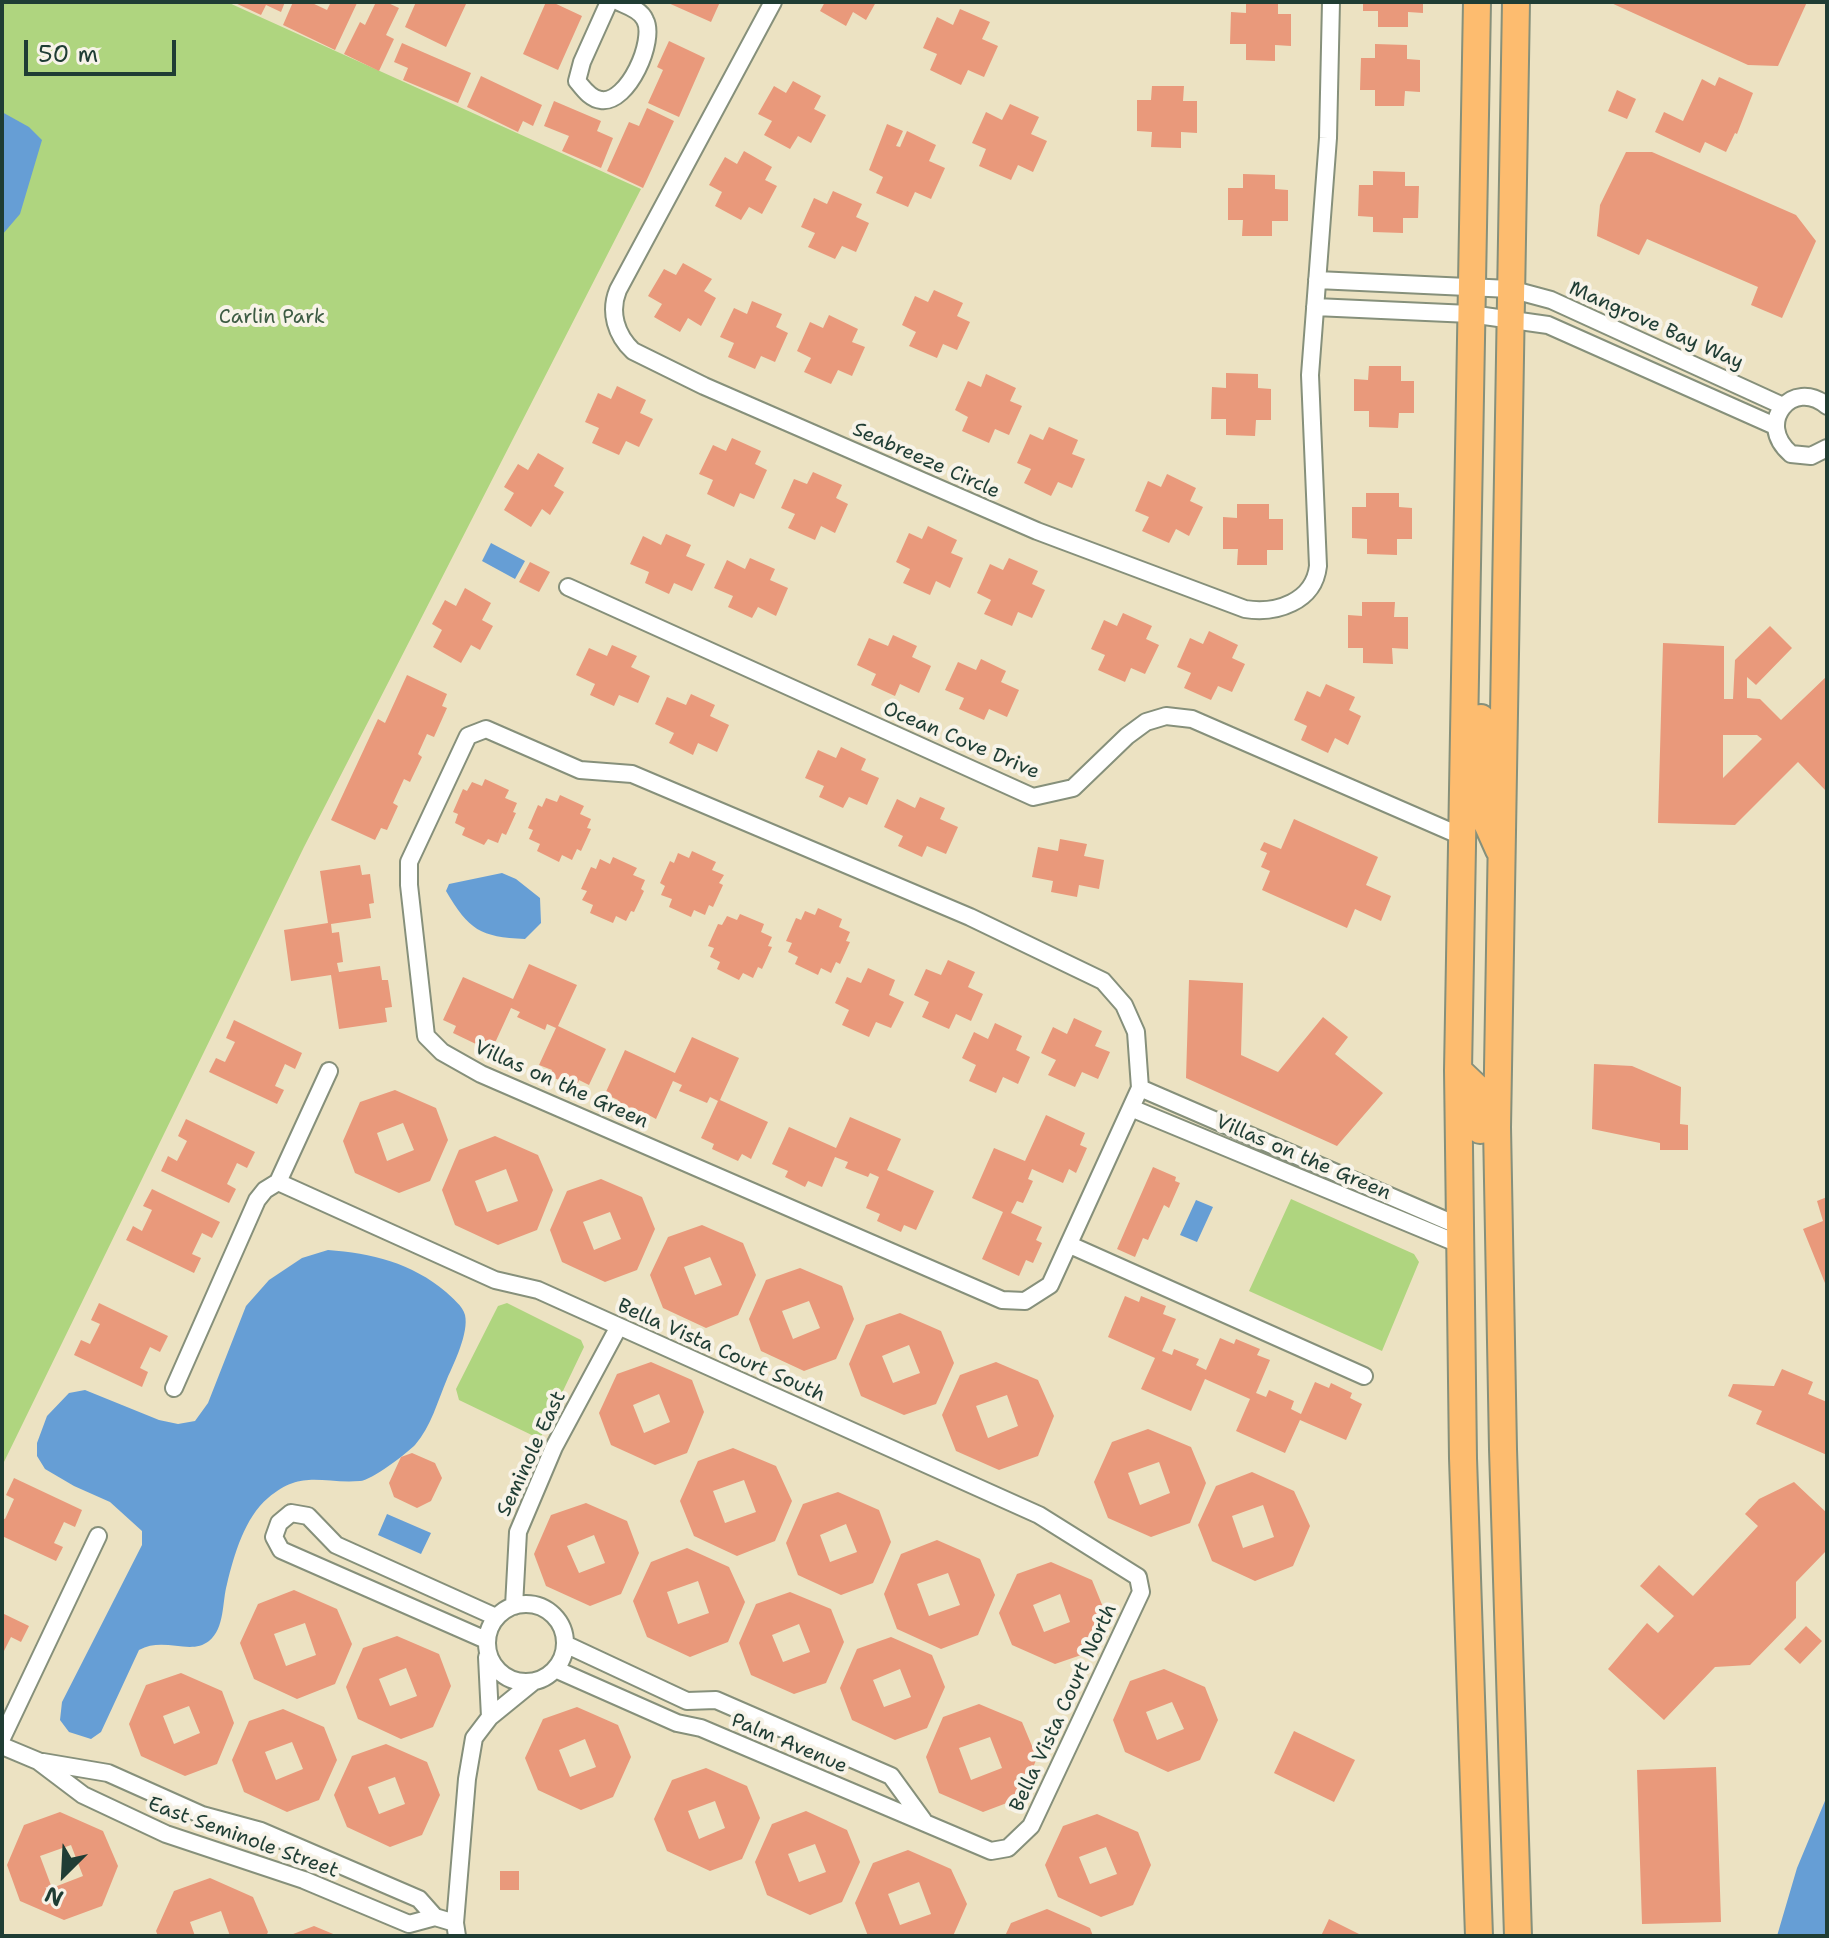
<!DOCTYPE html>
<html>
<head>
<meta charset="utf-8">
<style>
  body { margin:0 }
  #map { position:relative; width:1829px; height:1938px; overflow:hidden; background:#ece2c2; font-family:"Shantell Sans",sans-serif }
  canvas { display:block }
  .frame { position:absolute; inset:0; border:4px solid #1f3d34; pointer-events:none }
  .north { position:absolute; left:24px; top:1834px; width:80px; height:80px; -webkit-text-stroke:6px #f7f3e8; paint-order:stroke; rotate:204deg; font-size:22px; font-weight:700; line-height:32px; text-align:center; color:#1f3d34 }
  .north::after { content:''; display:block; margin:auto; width:28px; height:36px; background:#1f3d34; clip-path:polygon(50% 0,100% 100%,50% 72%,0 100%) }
  .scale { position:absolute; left:24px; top:40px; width:152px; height:36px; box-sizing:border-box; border:4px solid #1f3d34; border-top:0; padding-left:10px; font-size:24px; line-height:28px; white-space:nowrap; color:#1f3d34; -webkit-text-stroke:6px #f7f3e8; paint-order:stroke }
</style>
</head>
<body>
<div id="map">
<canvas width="1829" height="1938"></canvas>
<div class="frame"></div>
<div class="north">N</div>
<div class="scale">50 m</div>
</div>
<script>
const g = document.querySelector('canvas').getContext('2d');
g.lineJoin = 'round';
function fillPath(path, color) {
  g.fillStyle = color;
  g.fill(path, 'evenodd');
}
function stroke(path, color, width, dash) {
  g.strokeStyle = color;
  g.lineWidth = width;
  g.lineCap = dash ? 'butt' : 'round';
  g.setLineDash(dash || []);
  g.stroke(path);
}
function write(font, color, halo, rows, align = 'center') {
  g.font = font + ' "Shantell Sans",sans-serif';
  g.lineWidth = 8;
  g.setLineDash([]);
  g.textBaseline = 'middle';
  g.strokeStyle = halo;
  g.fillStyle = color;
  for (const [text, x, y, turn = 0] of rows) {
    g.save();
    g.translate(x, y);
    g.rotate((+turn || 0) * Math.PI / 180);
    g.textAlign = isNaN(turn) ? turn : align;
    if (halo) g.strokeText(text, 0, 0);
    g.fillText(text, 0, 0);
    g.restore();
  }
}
const green = new Path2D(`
  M2 2H227L641 189 304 847 2 1466Z
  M1291 1199 1414 1254 1419 1262 1382 1351 1249 1291Z
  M507 1303 581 1340 584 1347 540 1439 459 1400 456 1389 498 1306Z`);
const water = new Path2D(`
  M2 112 29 127 42 140 20 214 2 235Z
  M491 543 525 561 515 579 482 561Z
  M502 873 516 879 540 898 541 923 525 939C480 937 469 930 446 891L449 884Z
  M1196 1200 1213 1207 1197 1242 1180 1235Z
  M328 1250C371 1253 412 1263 446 1292 452 1298 463 1306 465 1315 469 1333 454 1363 447 1379 438 1400 431 1427 415 1445 407 1453 371 1481 360 1481 322 1484 302 1469 268 1498 245 1517 234 1555 227 1584 222 1602 225 1628 209 1641 190 1656 164 1636 139 1650L101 1732 91 1739 69 1732 60 1720 62 1702 142 1545V1531L110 1502 74 1486 45 1469 37 1456V1443L47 1416 69 1393 85 1390 159 1420 178 1424 195 1421 208 1403 246 1306 269 1280 302 1258Z
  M387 1514 431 1533 421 1554 378 1535Z
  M1827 1796V1936H1777L1797 1868Z`);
const building = new Path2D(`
  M233 2H285L281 12 266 5 261 15Z
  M293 2H310L327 10 331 2 357 3 335 50 283 25Z
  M376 2H386L399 8 386 35 394 39 379 71 344 54 360 22 365 25Z
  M416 2H461L466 4 446 47 405 27Z
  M546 2H552L582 16 558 70 523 54Z
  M666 2H720L711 22Z
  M825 2H876L866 20 853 12 846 26 820 11Z
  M1246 2H1278V14H1291V46L1275 45V61L1246 60V44H1230L1231 12 1246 13Z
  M1363 2H1423V13L1408 12V27H1378V11H1363Z
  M1609 2H1807L1778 66 1748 65Z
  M960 9 990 22 982 39 998 46 984 77 968 70 961 85 930 70 937 54 923 48 937 17 953 25Z
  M669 41 705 58 679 117 648 103 663 70 657 67Z
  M402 43 471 73 458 103 403 80 408 68 394 62Z
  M1375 44 1407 45V59L1420 60V92L1405 91 1404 106H1375V90H1360L1361 58H1375Z
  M481 76 542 105 533 126 523 121 518 132 467 107Z
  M1719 77 1753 93 1737 134 1735 133 1726 152 1705 142 1700 153 1655 132 1664 112 1683 121 1702 79 1715 86Z
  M793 81 821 96 814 109 826 115 811 143 798 136 790 149 764 135 772 121 758 114 774 86 786 93Z
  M1152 86H1184L1183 101H1197V133L1181 132V148L1151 147 1152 132 1137 131V100H1151Z
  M1617 90 1636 99 1627 119 1608 111Z
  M554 101 601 121 597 131 613 138 601 168 562 151 569 136 544 126Z
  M1010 104 1039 117 1031 134 1047 141 1033 172 1018 165 1011 180 979 166 986 149 972 143 986 112 1002 120Z
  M647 108 674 121 643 188 607 171 629 122 639 126Z
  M887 124 903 131 896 146 900 147 907 131 936 145 929 161 945 168 931 199 915 192 908 207 876 193 883 177 869 170Z
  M744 151 772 167 765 180 777 186 762 214 749 207 741 220 715 206 722 192 709 185 725 157 737 164Z
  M1626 152H1652L1796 215 1816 241 1782 318 1751 305 1758 287 1647 239 1639 255 1597 236 1600 205Z
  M1373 171 1405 172V186H1419L1418 218H1403V233L1373 232V217L1358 216 1359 185H1373Z
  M1243 174 1275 175V189L1288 190V221H1272V236H1242L1243 220H1228V188H1243Z
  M833 191 862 204 856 217 869 223 856 252 842 246 835 259 808 247 815 233 801 227 814 198 827 204Z
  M683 263 712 279 704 291 716 298 701 326 688 318 680 332 654 317 662 304 648 296 664 269 676 275Z
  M934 290 963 303 957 316 970 322 957 350 943 344 937 358 909 346 916 332 902 325 915 296 928 302Z
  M752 301 782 314 776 327 788 333 775 362 761 356 755 369 728 357 734 343 720 337 734 308 747 314Z
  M829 315 858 329 852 342 865 347 852 376 838 370 831 384 804 372 811 358 797 351 810 322 823 328Z
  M1369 366H1401V381H1414V413H1399L1398 428 1369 427V411H1354V379L1368 380Z
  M1226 373 1258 374V388L1271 389V420H1256L1255 436 1226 435V419H1211L1212 387 1226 388Z
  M986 374 1016 388 1010 401 1022 406 1009 435 995 429 989 443 962 431 968 417 955 410 968 381 981 387Z
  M617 386 646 400 640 413 653 419 639 447 626 441 619 455 592 443 599 428 585 422 598 393 611 399Z
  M1049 427 1078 440 1072 454 1085 459 1072 488 1058 482 1051 496 1024 483 1031 469 1017 463 1030 434 1043 440Z
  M732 438 761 451 755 464 767 470 754 499 740 493 734 507 707 494 713 480 699 474 713 445 726 451Z
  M538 453 564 468 554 486 564 492 550 515 542 509 531 527 504 510 514 493 504 487 518 464 528 470Z
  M813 472 842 485 836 498 848 504 835 533 821 526 815 540 788 528 795 514 781 508 794 479 807 484Z
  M1167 474 1196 488 1190 501 1203 507 1189 536 1176 529 1169 543 1142 531 1149 517 1135 511 1148 481 1161 487Z
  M1366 493H1399V507L1412 508V539H1397V555L1367 554V539L1352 538V507H1366Z
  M1237 504H1269V519H1283V550H1267V565H1237L1238 549H1223V517L1237 518Z
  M928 526 957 540 951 553 963 558 950 588 936 581 930 595 903 583 910 569 896 562 909 533 922 539Z
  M666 534 691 545 686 556 705 564 692 591 674 583 669 594 645 583 649 572 630 564 643 536 661 545Z
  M750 558 775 569 770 580 788 588 776 616 758 607 752 618 728 607 733 596 714 588 727 560 745 569Z
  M1009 558 1038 571 1032 584 1045 590 1032 618 1018 612 1012 626 984 614 991 600 977 593 990 564 1003 570Z
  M530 562 550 572 539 592 519 582Z
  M465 588 491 603 482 620 493 626 480 650 471 645 461 663 433 647 442 630 432 624 445 600 456 606Z
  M1362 602H1395L1394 617H1408V649L1392 648 1393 664 1363 663V648H1348V615L1362 616Z
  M1123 613 1152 626 1146 639 1159 645 1145 674 1131 668 1125 682 1098 670 1105 655 1091 649 1104 620 1117 626Z
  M1770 626 1792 648 1756 685 1747 677V698L1760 699 1781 720 1827 676V792L1798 762 1735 825 1658 823 1663 643 1724 646V699H1733L1735 660ZM1723 735H1757L1762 739 1723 778Z
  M1209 631 1238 645 1232 658 1245 664 1232 692 1218 686 1211 700 1184 688 1191 673 1177 667 1190 638 1203 644Z
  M893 635 917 646 912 657 931 666 919 693 900 684 895 696 871 685 876 674 857 665 869 638 888 646Z
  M612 645 637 656 631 667 650 676 638 703 619 695 614 706 590 695 595 684 576 675 589 648 607 656Z
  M981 659 1006 671 1001 682 1019 690 1007 717 989 709 984 720 959 709 964 698 945 690 958 662 976 670Z
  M407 675 447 694 442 706 447 708 434 737 427 734 418 754 422 757 410 782 404 779 393 803 398 806 387 830 381 828 375 840 331 820 378 719 385 723Z
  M1326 684 1355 697 1349 710 1361 716 1348 745 1335 738 1328 753 1301 740 1307 726 1294 720 1307 691 1320 697Z
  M691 694 715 705 710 716 729 725 717 752 698 743 693 755 669 743 674 733 655 724 667 697 686 705Z
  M841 747 866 759 861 770 879 778 867 805 849 797 843 808 819 797 824 786 805 778 818 750 836 758Z
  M485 779 509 790 505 798 517 803 513 812 516 813 506 835 502 833 498 843 488 839 484 845 462 835 465 828 455 823 458 814 453 812 463 789 467 791 472 782 482 786Z
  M560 795 584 806 580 814 591 819 587 828 591 829 581 851 577 849 572 860 562 855 559 862 537 851 540 844 529 839 533 830 528 828 538 805 542 807 546 798 557 802Z
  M920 797 945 808 940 819 958 827 946 854 927 846 922 857 898 846 903 836 884 827 897 799 915 808Z
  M1294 819 1378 857 1366 885 1391 896 1381 921 1355 909 1347 928 1262 890 1270 871 1261 867 1267 853 1260 850 1264 842 1281 849Z
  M1060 839 1087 844 1084 856 1104 860 1099 889 1079 885 1077 897 1051 892 1053 881 1032 877 1038 847 1058 851Z
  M692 851 716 862 712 870 724 875 719 883 723 885 713 907 709 905 705 915 694 910 691 917 669 907 672 899 661 895 665 886 660 883 670 861 674 863 678 853 689 858Z
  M613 857 637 868 633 875 645 880 641 889 644 891 634 912 631 911 626 921 616 916 613 923 590 913 593 905 582 900 587 891 581 889 591 867 596 869 600 859 610 864Z
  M360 865 362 875 370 874 374 903 369 904 371 918 331 924 332 933 339 932 343 962 337 963 339 972 380 966 382 980H388L392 1007 385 1008 387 1022 339 1029 331 975 291 981 284 930 328 923 320 871Z
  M818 908 842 919 839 927 850 932 846 941 850 942 840 964 836 962 831 973 821 968 818 975 795 964 798 957 788 952 792 943 786 941 796 918 801 920 805 911 815 915Z
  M740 914 764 924 761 932 772 937 768 946 772 947 762 969 758 967 753 978 743 973 739 980 717 969 720 962 710 957 714 948 708 946 718 924 722 925 727 916 737 920Z
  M948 960 975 972 968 987 983 994 971 1021 956 1014 949 1029 922 1017 929 1002 914 995 926 969 941 975Z
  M529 964 577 985 558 1026 606 1049 589 1085 579 1080 576 1088 550 1076 552 1070 539 1065 556 1028 547 1024 545 1030 517 1017 520 1012 511 1008 494 1045 481 1039 478 1045 453 1033 456 1026 443 1020 463 977 513 999Z
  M868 968 895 980 889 995 904 1002 891 1028 876 1022 869 1037 842 1025 849 1010 835 1003 847 977 861 983Z
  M1189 980 1243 983 1241 1055 1278 1072 1323 1017 1348 1037 1335 1054 1383 1093 1337 1146 1186 1078Z
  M1074 1018 1102 1031 1095 1046 1110 1052 1098 1079 1082 1072 1075 1087 1048 1075 1056 1060 1041 1053 1053 1027 1067 1034Z
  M234 1020 302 1053 295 1069 285 1064 275 1086 284 1090 277 1104 209 1072 216 1058 225 1062 235 1042 226 1038Z
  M995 1023 1022 1036 1016 1050 1030 1057 1018 1084 1003 1077 996 1093 969 1081 976 1065 962 1058 974 1032 988 1039Z
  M692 1037 739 1058 720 1100 768 1122 751 1159 742 1154 738 1161 712 1149 714 1144 701 1138 718 1101 710 1097 707 1103 679 1091 682 1085 673 1081 656 1119 643 1112 640 1118 615 1107 618 1100 605 1094 625 1050 675 1073Z
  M1594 1064 1632 1066 1681 1087 1680 1124 1688 1125V1150H1660V1143L1592 1129Z
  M395 1090 436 1108 448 1140 430 1181 399 1193 355 1173 343 1141 360 1102ZM403 1123 414 1150 387 1161 377 1133Z
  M1046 1115 1085 1133 1080 1145 1087 1148 1076 1173 1069 1169 1063 1183 1032 1169 1028 1179 1033 1181 1023 1203 1017 1201 1011 1213 1042 1227 1036 1240 1042 1243 1033 1263 1026 1260 1019 1276 982 1259 1003 1212 972 1198 994 1148 1025 1161Z
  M850 1117 901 1139 887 1170 934 1191 916 1230 904 1225 901 1232 877 1221 880 1214 866 1208 879 1177 870 1173 868 1177 845 1168 848 1162 835 1157 822 1187 808 1181 805 1187 785 1177 788 1171 772 1164 789 1127 836 1148Z
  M186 1119 255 1152 247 1168 237 1163 227 1184 236 1189 229 1203 161 1171 168 1156 177 1161 187 1141 178 1136Z
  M495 1136 538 1155 553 1190 537 1230 498 1245 455 1225 442 1190 459 1150ZM506 1169 518 1201 487 1212 475 1181Z
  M1153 1167 1176 1177 1175 1181 1180 1183 1169 1208 1164 1205 1148 1240 1143 1238 1135 1257 1117 1249Z
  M601 1179 642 1197 655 1229 637 1270 605 1282 562 1262 550 1230 567 1191ZM610 1212 621 1239 594 1250 583 1222Z
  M152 1189 220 1222 212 1238 202 1233 192 1254 201 1258 194 1273 126 1240 133 1226 142 1231 152 1210 143 1206Z
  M1827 1197V1288L1803 1229 1823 1221 1817 1201Z
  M702 1225 743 1243 756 1275 738 1315 706 1328 663 1308 650 1275 668 1237ZM710 1257 722 1285 695 1295 684 1267Z
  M800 1268 842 1286 854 1319 836 1359 804 1371 761 1351 749 1319 766 1280ZM809 1301 820 1328 793 1339 782 1311Z
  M1125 1296 1139 1302 1141 1296 1166 1306 1163 1314 1176 1319 1162 1351 1172 1355 1174 1349 1199 1359 1196 1365 1206 1370 1220 1338 1234 1344 1236 1339 1260 1349 1257 1355 1270 1360 1256 1393 1266 1397 1269 1390 1294 1401 1291 1409 1301 1414 1315 1382 1329 1388 1331 1383 1352 1393 1350 1398 1362 1404 1346 1440 1300 1420 1285 1453 1236 1431 1250 1399 1205 1379 1191 1411 1141 1389 1155 1358 1108 1337Z
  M99 1303 168 1336 160 1352 150 1347 140 1368 148 1372 142 1387 74 1355 81 1340 90 1344 100 1324 91 1320Z
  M900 1313 941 1331 954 1363 936 1404 904 1415 861 1396 849 1364 866 1325ZM909 1345 920 1373 893 1383 882 1356Z
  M651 1362 692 1380 704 1412 687 1453 655 1465 611 1445 599 1413 617 1374ZM659 1394 670 1422 644 1433 633 1405Z
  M996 1362 1038 1380 1054 1416 1038 1456 999 1470 956 1451 942 1415 960 1375ZM1007 1395 1018 1426 988 1438 976 1406Z
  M1782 1369 1813 1382 1808 1394 1827 1402V1455L1756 1424 1762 1411 1728 1396 1733 1384 1774 1386Z
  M1148 1429 1191 1447 1206 1483 1190 1523 1151 1537 1108 1518 1094 1482 1112 1442ZM1159 1462 1170 1493 1140 1505 1128 1473Z
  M733 1448 776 1466 792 1501 775 1541 737 1556 694 1536 680 1501 698 1461ZM744 1480 756 1512 725 1523 713 1491Z
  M412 1453 435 1463 442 1478 431 1501 417 1508 394 1497 389 1483 401 1457Z
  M1252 1472 1294 1491 1310 1526 1293 1566 1255 1581 1212 1561 1198 1525 1216 1486ZM1263 1505 1274 1537 1243 1548 1232 1516Z
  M14 1478 82 1510 75 1527 64 1522 54 1543 63 1547 56 1561 2 1536V1518L5 1519 14 1499 6 1495Z
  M1794 1482 1827 1513V1550L1796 1582V1618L1750 1665 1715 1667 1664 1720 1608 1669 1647 1623 1658 1633 1674 1616 1640 1586 1659 1565 1693 1596 1758 1526 1745 1514 1759 1499Z
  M838 1492 879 1510 891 1542 873 1583 841 1595 798 1575 786 1543 803 1504ZM846 1524 857 1552 830 1562 820 1535Z
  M586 1503 627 1521 639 1553 621 1594 590 1606 546 1586 534 1554 551 1515ZM594 1535 605 1563 579 1573 567 1546Z
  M937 1540 980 1559 995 1595 978 1635 941 1649 897 1629 884 1594 901 1554ZM948 1573 960 1605 929 1616 917 1584Z
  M687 1548 729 1567 745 1602 728 1642 690 1657 647 1637 633 1601 651 1562ZM698 1581 709 1613 678 1624 667 1592Z
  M1051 1562 1092 1580 1105 1612 1087 1653 1055 1664 1012 1645 999 1613 1017 1574ZM1060 1594 1070 1622 1044 1632 1033 1605Z
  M294 1590 337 1609 352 1644 335 1684 297 1699 254 1679 240 1643 258 1604ZM305 1623 316 1655 286 1666 274 1634Z
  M790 1592 831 1609 844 1642 826 1683 794 1694 751 1675 739 1643 756 1604ZM799 1624 810 1652 783 1662 772 1635Z
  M2 1613 29 1626 21 1642 11 1637 2 1655Z
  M1806 1626 1822 1641 1800 1664 1784 1649Z
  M397 1636 439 1654 451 1686 433 1727 401 1739 358 1719 346 1687 363 1648ZM406 1668 417 1696 390 1706 379 1679Z
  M891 1637 932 1655 945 1687 927 1728 895 1740 852 1720 840 1688 857 1649ZM900 1669 911 1697 884 1707 873 1680Z
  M1164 1669 1205 1687 1218 1720 1200 1760 1168 1772 1125 1752 1113 1720 1130 1681ZM1172 1702 1184 1729 1157 1740 1146 1712Z
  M181 1673 222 1691 234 1723 217 1764 185 1776 141 1756 129 1724 146 1685ZM189 1706 200 1733 174 1744 163 1716Z
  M979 1704 1022 1722 1037 1758 1020 1798 983 1812 939 1793 926 1757 943 1717ZM990 1737 1002 1768 971 1780 959 1748Z
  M577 1707 618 1725 631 1757 613 1797 581 1810 538 1790 525 1758 543 1719ZM585 1739 596 1767 570 1777 559 1750Z
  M283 1709 324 1727 337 1760 319 1800 287 1812 244 1792 232 1760 249 1721ZM292 1742 303 1769 276 1780 265 1752Z
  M1294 1731 1355 1760 1334 1802 1274 1773Z
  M386 1744 427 1762 440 1795 422 1835 390 1847 347 1827 334 1795 352 1756ZM395 1777 405 1804 379 1814 368 1787Z
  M1716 1767 1721 1922 1642 1924 1637 1770Z
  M706 1768 747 1786 760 1818 742 1859 710 1871 667 1851 654 1819 672 1780ZM715 1801 725 1828 699 1839 688 1811Z
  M806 1811 847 1830 860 1862 842 1902 810 1915 767 1895 755 1862 772 1824ZM815 1844 826 1872 799 1882 788 1854Z
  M60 1812 103 1831 118 1866 102 1906 64 1920 20 1901 7 1865 24 1825ZM71 1845 83 1876 52 1888 40 1856Z
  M1097 1814 1138 1832 1151 1865 1133 1905 1101 1917 1058 1897 1045 1865 1063 1826ZM1106 1847 1117 1874 1090 1884 1079 1857Z
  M908 1850 951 1869 967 1904 953 1936H868L855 1903 873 1863ZM919 1882 931 1914 900 1925 888 1894Z
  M500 1871H519V1890H500Z
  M210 1878 253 1897 268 1932 266 1936H230L221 1911 190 1922 195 1936H158L156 1931 174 1891Z
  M1047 1909 1090 1928 1093 1936H1005L1011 1923Z
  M1329 1919 1363 1936H1321Z
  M314 1926 338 1936H288Z`);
const minor = new Path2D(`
  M609 2 582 62 577 81C583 88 590 99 601 100 628 104 656 40 645 20 641 10 628 6 619 2
  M773 2 618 290C609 312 616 335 633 351L704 386 1037 531 1245 609C1276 614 1314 602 1318 566L1310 375 1328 138 1331 2
  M1317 280 1510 289 1551 300 1783 406
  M1315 307 1470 314 1548 325 1775 426
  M1827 406C1793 377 1754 423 1791 454L1811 456 1827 448
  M568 587 1033 797 1073 788 1127 736 1146 722 1166 716 1192 719 1461 836
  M486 729 580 770 632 774 970 917 1103 981 1124 1005 1136 1032 1140 1088 1050 1285 1025 1301 1002 1300 481 1074 442 1052 426 1036 409 885V862L468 736Z
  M1140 1088 1459 1226
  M1131 1108 1459 1244
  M278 1182 495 1280 538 1290 1039 1515 1138 1577 1141 1592 1031 1826 1008 1848 991 1851 701 1728 677 1723 555 1669
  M1070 1245 1364 1376
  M174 1388 257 1200 265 1190 278 1182 329 1071
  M487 1643a39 39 0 1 1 78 0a39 39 0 1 1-78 0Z
  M514 1606 518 1532 554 1447 618 1328
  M486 1640 281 1550 274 1537 279 1523 291 1513 308 1516 336 1545 496 1617
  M565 1644 687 1701 716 1700 891 1776 923 1820
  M487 1657 490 1717
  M2 1738 98 1536
  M2 1746 38 1761 83 1795 166 1834 304 1880 409 1924 435 1917
  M43 1762 108 1773 202 1815 261 1831 419 1899 435 1917 455 1923
  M457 1936 455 1923 467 1779 474 1738 490 1717 533 1682`);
const primary = new Path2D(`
  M1477 2 1458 1070 1463 1458 1479 1936
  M1516 2 1497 1127 1503 1449 1518 1936
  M1481 718V810L1499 850
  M1458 1070 1479 1090 1480 1130`);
const parkNames = [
  ["Carlin Park",272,318]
];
const streetNames = [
  ["Mangrove Bay Way",1656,326,24],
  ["Seabreeze Circle",926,461,24],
  ["Ocean Cove Drive",961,741,23],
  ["Villas on the Green",561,1085,24],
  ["Villas on the Green",1303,1158,23],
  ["Bella Vista Court South",721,1351,24],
  ["Seminole East",532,1454,-65],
  ["Bella Vista Court North",1064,1708,-65],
  ["Palm Avenue",789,1744,23],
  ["East Seminole Street",243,1838,20]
];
fillPath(green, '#afd57f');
fillPath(water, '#669ed5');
fillPath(building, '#e9997b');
stroke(minor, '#86907b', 20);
stroke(primary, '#86907b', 30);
stroke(minor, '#fff', 16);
stroke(primary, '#fdbc6f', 26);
write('20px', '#3c5b43', '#f7f3e8', parkNames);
write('20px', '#1f3d34', '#f7f3e8', streetNames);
</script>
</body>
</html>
